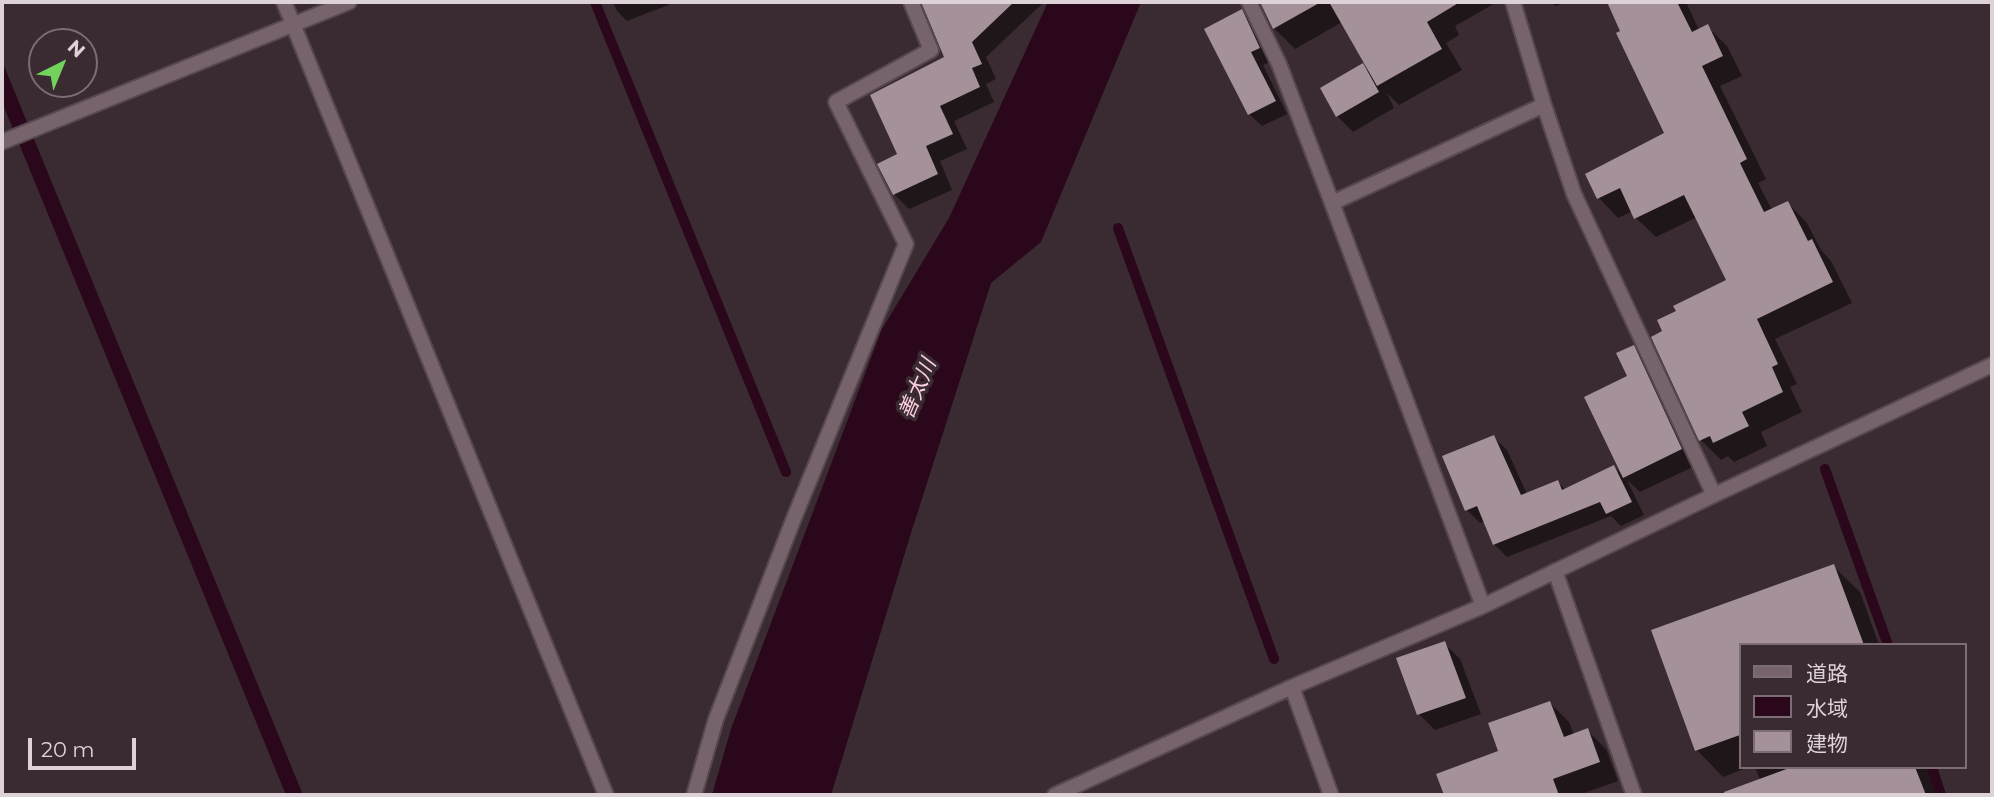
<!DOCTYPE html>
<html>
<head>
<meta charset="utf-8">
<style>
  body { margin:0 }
  #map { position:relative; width:1994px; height:797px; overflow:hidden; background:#3a2a31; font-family:Montserrat,"Noto Sans JP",sans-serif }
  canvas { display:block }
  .frame { position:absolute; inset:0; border:4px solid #ddd2d7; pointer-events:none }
  .legend { position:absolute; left:1739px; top:643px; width:228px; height:126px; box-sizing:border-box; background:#3a2a31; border:2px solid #7b6d73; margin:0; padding:9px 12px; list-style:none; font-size:21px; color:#ddd2d7 }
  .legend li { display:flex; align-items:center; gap:14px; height:35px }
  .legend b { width:35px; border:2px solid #7b6d73 }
  .north { position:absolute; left:28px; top:28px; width:70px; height:70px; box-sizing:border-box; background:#3a2a31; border:2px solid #7b6d73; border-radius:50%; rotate:43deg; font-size:19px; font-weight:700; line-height:28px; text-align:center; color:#ddd2d7 }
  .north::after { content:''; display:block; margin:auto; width:24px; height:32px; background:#73d25c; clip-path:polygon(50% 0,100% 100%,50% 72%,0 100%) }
  .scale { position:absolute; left:28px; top:738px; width:108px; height:32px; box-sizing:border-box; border:4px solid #ddd2d7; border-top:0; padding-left:9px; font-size:21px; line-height:24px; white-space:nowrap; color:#ddd2d7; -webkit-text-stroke:5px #3a2a31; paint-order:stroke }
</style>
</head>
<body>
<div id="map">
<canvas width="1994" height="797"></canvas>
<div class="frame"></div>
<ul class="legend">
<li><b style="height:9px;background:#77636c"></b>道路</li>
<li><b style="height:19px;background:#2b071b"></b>水域</li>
<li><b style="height:19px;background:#a49199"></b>建物</li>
</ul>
<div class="north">N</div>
<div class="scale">20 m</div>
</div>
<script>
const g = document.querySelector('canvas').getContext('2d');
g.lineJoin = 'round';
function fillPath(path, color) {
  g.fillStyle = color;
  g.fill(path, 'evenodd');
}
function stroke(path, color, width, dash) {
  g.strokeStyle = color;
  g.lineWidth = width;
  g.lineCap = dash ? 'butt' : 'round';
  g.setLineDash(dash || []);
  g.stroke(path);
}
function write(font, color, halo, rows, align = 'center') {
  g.font = font + ' Montserrat,"Noto Sans JP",sans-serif';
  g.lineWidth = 7;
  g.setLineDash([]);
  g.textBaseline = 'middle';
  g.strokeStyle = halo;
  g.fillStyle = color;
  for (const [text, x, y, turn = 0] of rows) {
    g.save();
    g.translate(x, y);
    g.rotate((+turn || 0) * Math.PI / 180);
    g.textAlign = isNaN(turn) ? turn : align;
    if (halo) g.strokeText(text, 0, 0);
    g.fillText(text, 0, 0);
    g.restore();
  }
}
const water = new Path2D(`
  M1048 2H1141L1041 242 991 283 911 533 831 795H712L731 729 882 329 949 218Z
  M2 61 303 795H286L2 102Z`);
const shadow = new Path2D(`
  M613 2H676L627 21 617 11Z
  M922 2H1040L1042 4 986 57 996 79 986 84 994 102 954 121 967 149 940 161 952 190 909 209 894 194 899 155 946 58Z
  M1262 2H1497L1455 26 1459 35 1446 43 1462 70 1399 105 1387 93 1394 108 1353 132 1337 116 1363 66 1371 73 1342 22 1295 49 1274 28Z
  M1551 2H1565L1556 6Z
  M1609 2H1686L1699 30 1707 26 1727 46 1742 76 1720 86 1766 179 1758 183 1772 210 1788 203 1807 223 1821 250 1831 261 1852 303 1775 339 1797 384 1790 387 1802 412 1761 432 1767 446 1734 462 1728 456 1721 460 1701 440 1665 332 1678 312 1728 281 1697 217 1656 237 1636 218 1633 211 1618 218 1599 198 1587 175 1667 134Z
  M1242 12 1254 24 1272 61 1263 65 1287 114 1262 126 1249 114Z
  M1633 347 1649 363 1697 465 1640 492 1627 480 1644 515 1621 526 1611 516 1507 557 1494 544 1485 521 1480 523 1467 510 1493 437 1507 450 1527 494 1558 482 1566 490 1614 467 1624 477 1629 377Z
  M1833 566 1860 592 1879 645H1740V767H1749L1723 777 1697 750 1653 631Z
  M1444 643 1460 659 1481 714 1435 730 1419 714 1399 659Z
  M1550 703 1569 722 1574 735 1587 730 1606 749 1618 781 1578 795H1446L1438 775 1500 752Z
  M1755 767H1931L1941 795H1766Z`);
const stream = new Path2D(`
  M595 2 786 472
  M1118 228 1274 659
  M1825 469 1888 645
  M1932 767 1941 795`);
const building = new Path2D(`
  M921 2H1014L972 42 982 64 972 68 980 87 940 106 953 134 926 146 938 174 893 195 877 164 897 154 870 95 944 57Z
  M1260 2H1321L1273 29Z
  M1329 2H1460L1427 22 1442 49 1377 86Z
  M1607 2H1677L1692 32 1708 24 1723 56 1702 66 1747 159 1740 163 1764 212 1788 201 1808 241 1812 239 1833 282 1757 319 1778 364 1772 367 1783 392 1742 412 1749 426 1713 443 1710 436 1699 441 1651 337 1662 331 1657 320 1676 311 1673 306 1726 280 1684 195 1634 219 1620 188 1597 199 1585 174 1664 133 1616 33 1620 31Z
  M1242 9 1260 48 1251 52 1276 101 1248 115 1204 29Z
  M1363 63 1379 92 1336 117 1320 88Z
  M1634 345 1682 449 1623 478 1584 397 1627 376 1616 353Z
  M1494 435 1521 495 1558 480 1562 490 1614 465 1632 502 1606 514 1600 502 1493 545 1477 506 1465 511 1442 456Z
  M1834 564 1864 645H1740V735L1695 751 1651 630Z
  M1445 641 1466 698 1417 715 1396 658Z
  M1550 701 1564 737 1588 728 1600 762 1553 779 1559 795H1444L1436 774 1498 751 1488 723Z
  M1792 767H1915L1926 795H1725L1724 792Z`);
const street = new Path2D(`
  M284 2 606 795
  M1249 2 1279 64 1332 203
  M1513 2 1544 105 1574 194 1714 495
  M2 142 349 2
  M1555 571 1634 795
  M1483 606 1332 203 1544 105
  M1292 687 1331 795
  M694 795 716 719 794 518 906 244 836 102 931 50 911 2
  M1055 795 1292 687 1483 606 1714 495 1992 365`);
const waterNames = [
  ["善太川",918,389,-67]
];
fillPath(water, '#2b071b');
fillPath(shadow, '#0007');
stroke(stream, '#2b071b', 10);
fillPath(building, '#a49199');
stroke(street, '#57484f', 18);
stroke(street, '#77636c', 14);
write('italic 21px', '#fccfe3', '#3a2a31', waterNames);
</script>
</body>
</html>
